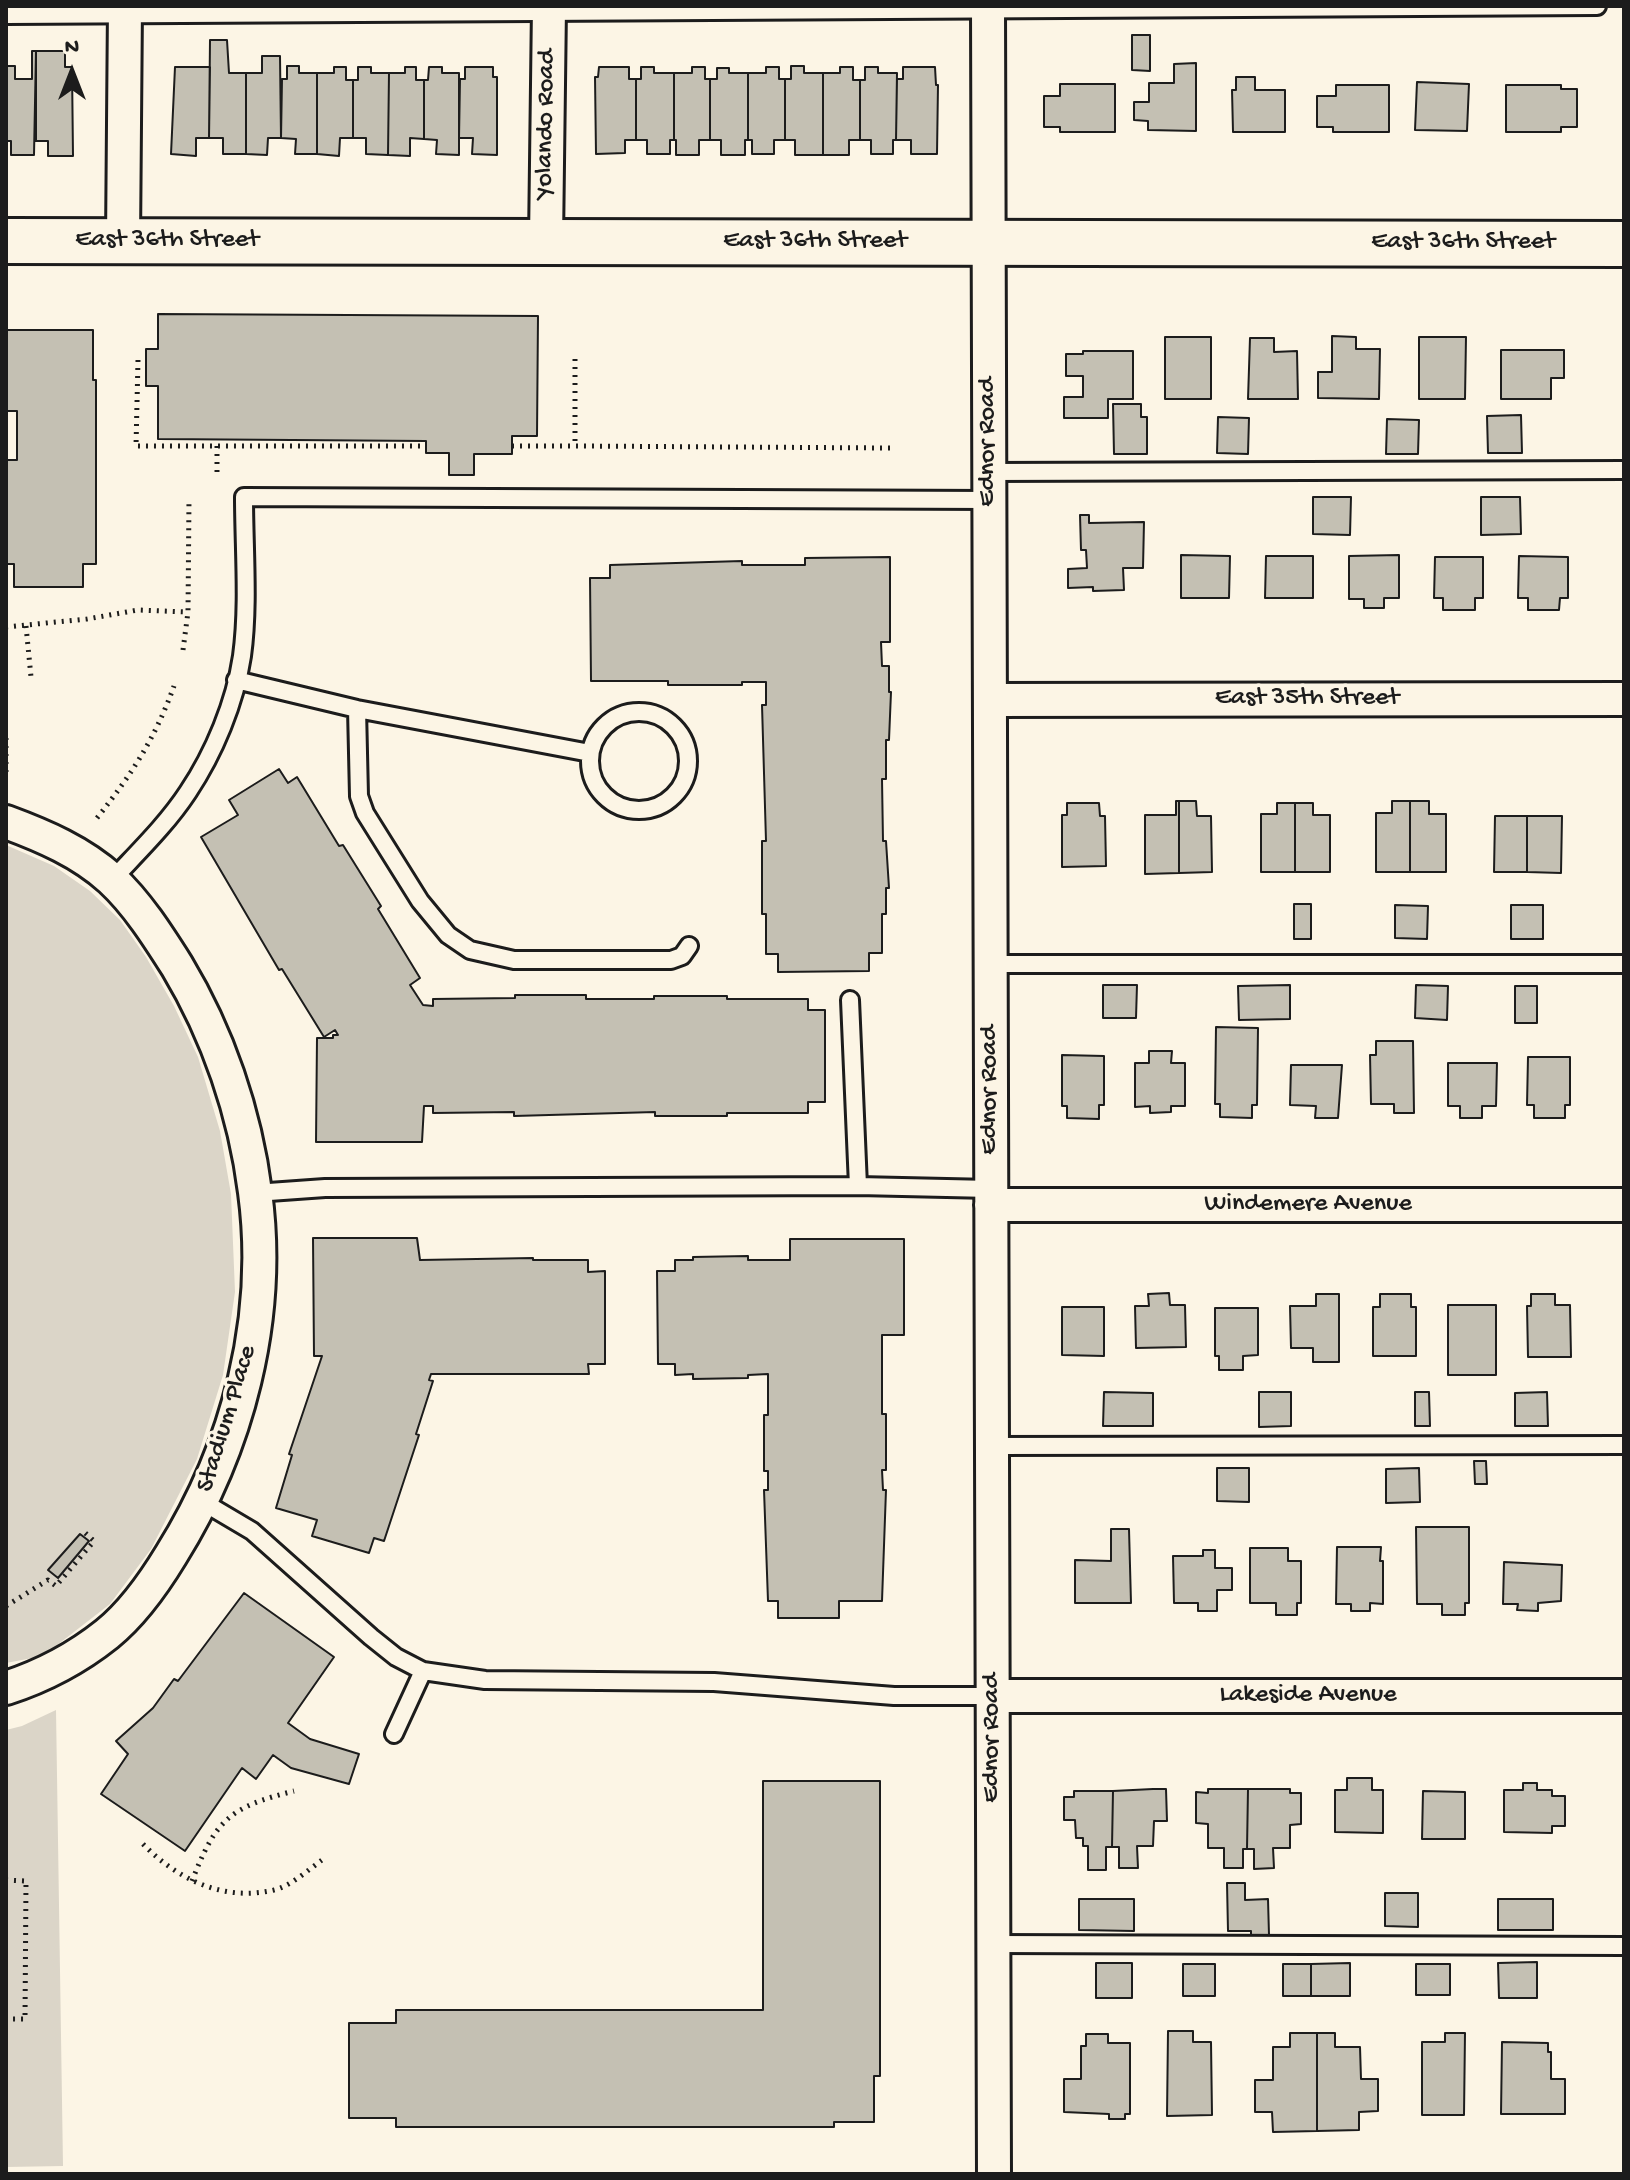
<!DOCTYPE html>
<html>
<head>
<meta charset="utf-8">
<style>
  body { margin:0 }
  #map { position:relative; width:1630px; height:2180px; overflow:hidden; background:#fcf5e5; font-family:"Gochi Hand",sans-serif }
  canvas { display:block }
  .frame { position:absolute; inset:0; border:8px solid #1c1c1c; pointer-events:none }
  .north { position:absolute; left:32px; top:32px; width:80px; height:80px; -webkit-text-stroke:6px #fcf5e5; paint-order:stroke; rotate:0deg; font-size:22px; font-weight:700; line-height:32px; text-align:center; color:#1c1c1c }
  .north::after { content:''; display:block; margin:auto; width:28px; height:36px; background:#1c1c1c; clip-path:polygon(50% 0,100% 100%,50% 72%,0 100%) }
</style>
</head>
<body>
<div id="map">
<canvas width="1630" height="2180"></canvas>
<div class="frame"></div>
<div class="north">N</div>
</div>
<script>
const g = document.querySelector('canvas').getContext('2d');
g.lineJoin = 'round';
function fillPath(path, color) {
  g.fillStyle = color;
  g.fill(path, 'evenodd');
}
function stroke(path, color, width, dash) {
  g.strokeStyle = color;
  g.lineWidth = width;
  g.lineCap = dash ? 'butt' : 'round';
  g.setLineDash(dash || []);
  g.stroke(path);
}
function write(font, color, halo, rows, align = 'center') {
  g.font = font + ' "Gochi Hand",sans-serif';
  g.lineWidth = 7;
  g.setLineDash([]);
  g.textBaseline = 'middle';
  g.strokeStyle = halo;
  g.fillStyle = color;
  for (const [text, x, y, turn = 0] of rows) {
    g.save();
    g.translate(x, y);
    g.rotate((+turn || 0) * Math.PI / 180);
    g.textAlign = isNaN(turn) ? turn : align;
    if (halo) g.strokeText(text, 0, 0);
    g.fillText(text, 0, 0);
    g.restore();
  }
}
const green = new Path2D(`
  M6 845 54 866 90 891 120 920 146 957 174 1006 198 1057 220 1131 231 1194 235 1292 223 1375 197 1459 151 1549 110 1604 43 1656 6 1663Z
  M56 1710 63 2166 6 2167V1730L22 1726Z`);
const building = new Path2D(`
  M1132 35H1150V71L1132 70Z
  M210 40H227L229 73H246V154H223V138H209Z
  M32 51H36L34 155H11V141H6V66H15V79H32Z
  M36 51H65V67H72L73 156H48V141H36Z
  M262 56H280L281 138H268L267 155 246 154V73H262Z
  M1196 63V131L1148 130V121L1134 120V102H1149V83H1174V64Z
  M287 66H299V73H317V154H295L296 139 281 138 282 79H287Z
  M791 66H804V73H823V155H795V140H785V79H791Z
  M175 67H210L209 138H196V156L171 154Z
  M334 67H346V80H353V138H340L339 156 317 154V73H334Z
  M358 67H371V73H389L388 155 366 154V138H353V80H358Z
  M405 67H416V80H424V139L410 138V156L388 155 389 73H405Z
  M429 67H442V73H459V155L436 154 437 140 424 139V80H428Z
  M465 67H493V77H497V155L472 154 473 138H459L460 79H465Z
  M599 67H629V79H636V140H625V153L596 154 595 77H598Z
  M641 67H654V73H674V140H670V154H647V140H636V79H641Z
  M692 67H705V79H710V140H699V155H676V140H674V73H692Z
  M766 67H779V79H785V140H774V154H752V140H748V73H766Z
  M840 67H853V80H860V140H849V155H823V73H840Z
  M865 67H878V73H897L896 140H893V154H871V140H860V80H865Z
  M903 67H935L936 85H938L937 154H911V140H896L897 79H903Z
  M717 68H729V73H748V140H745V155H721V140H710V79H717Z
  M1236 77H1255V90H1285V132H1233L1232 90H1236Z
  M1417 82 1469 84 1467 131 1415 130Z
  M1060 84H1115V132H1060V127H1044V96H1060Z
  M1336 85H1389V132H1333V127H1317V96H1336Z
  M1506 85H1561V89H1577V127H1561V132H1506Z
  M158 314 538 316 537 436H512V454H474V475H449V453H426V441L158 439V386H146V349H158Z
  M6 330H93V380H96V564H83V587H14V564H6V460H17V411H6Z
  M1332 336 1356 337V349H1380L1379 399 1318 398V372H1332Z
  M1165 337H1211V399H1165Z
  M1419 337H1466L1465 399H1419Z
  M1250 338H1274V352L1297 351 1298 399H1248Z
  M1501 350H1564V378H1551V399H1501Z
  M1083 351H1133V399H1108V418H1064V397H1083V376H1066V354H1083Z
  M1113 404H1141V417H1147V454H1114Z
  M1521 415 1522 453H1488L1487 416Z
  M1218 417 1249 418 1248 454 1217 453Z
  M1387 419 1419 420 1418 454H1386Z
  M1313 497H1351L1350 535 1313 534Z
  M1481 497H1520L1521 534 1481 535Z
  M1080 515H1089V523L1144 522 1143 568H1123L1124 590 1093 591V587L1068 588V569L1087 568 1086 550H1081Z
  M1181 555 1230 556 1229 598H1181Z
  M1399 555V598H1384V608H1364V599H1349V556Z
  M1266 556H1313V598H1265Z
  M1519 556 1568 557V598H1560L1559 610H1528V598H1518Z
  M890 557V642H881L882 666H889V692H891L889 740H886V779H882L883 841H886L889 888H886V914H882V953H869V971L778 972V954H766V914H762V841H766L762 705H766V682H742V685H668V681H591L590 578H610V565L742 561V565H805V558Z
  M1435 557H1483V598H1475V610H1443V598H1434Z
  M279 769 288 783 297 777 339 846 343 845 381 906 378 909 420 978 410 985 423 1005 433 1006V999L515 998V995H586V999H654V996H727V999H808V1010H825V1102H808V1113H727V1116H655V1112L514 1116V1112L433 1113V1106H424L422 1142H316L317 1038H333V1035H338L335 1030 324 1037 282 969 279 970 201 837 238 815 229 800Z
  M1176 801H1179V873L1145 874V815H1176Z
  M1179 801H1196L1197 816H1211L1212 872 1179 873Z
  M1392 801H1410V872H1376V813H1392Z
  M1410 801H1429V814H1446V872H1410Z
  M1067 803H1099L1100 816H1105L1106 866 1062 867V815H1067Z
  M1277 803H1295V872H1261V814H1277Z
  M1295 803H1313V815H1330V872H1295Z
  M1495 816H1527V872H1494Z
  M1527 816H1562L1561 873 1527 872Z
  M1294 904H1311V939H1294Z
  M1395 905 1428 906 1427 939 1395 938Z
  M1511 905H1543V939H1511Z
  M1103 985H1137L1136 1018H1103Z
  M1290 985V1019L1239 1020 1238 986Z
  M1416 985 1448 986 1447 1020 1415 1018Z
  M1515 986H1537V1023H1515Z
  M1216 1027 1258 1028 1257 1105H1252V1118L1220 1117V1104H1215Z
  M1376 1041H1413L1414 1113H1394V1104H1371L1370 1055H1376Z
  M1149 1051H1172L1171 1063H1185V1106H1171V1112L1150 1113V1106L1135 1107V1063H1149Z
  M1062 1055 1104 1056V1105H1099V1119L1067 1118V1106H1062Z
  M1528 1057H1570V1105H1565V1118H1534V1105H1527Z
  M1448 1063H1497L1496 1106H1482V1118H1460V1106H1448Z
  M1291 1065H1342L1338 1118H1315L1316 1106 1290 1105Z
  M313 1238H417L420 1260 533 1258V1260H588V1272L605 1271V1364H588L589 1374H431L429 1380 433 1381 416 1434 419 1435 384 1541 374 1538 369 1553 312 1536 317 1520 276 1508 292 1455 289 1454 322 1356H314Z
  M790 1239H904V1335H882V1414H886V1470H882L883 1490H886L882 1601H839V1618H778V1601H768L764 1490H768V1471H764V1415H768V1374L748 1375V1378L693 1379V1374L675 1375V1364H658L657 1271H675V1260H693V1257L748 1256V1260H790Z
  M1169 1293 1170 1305H1185L1186 1347 1136 1348 1135 1306H1149L1148 1294Z
  M1316 1294H1339V1362H1313V1348H1291L1290 1306H1316Z
  M1380 1294H1411V1307H1416V1356H1373V1307H1380Z
  M1531 1294H1555V1305H1570L1571 1357H1528L1527 1306H1531Z
  M1448 1305H1496V1375H1448Z
  M1062 1307H1104V1356L1062 1355Z
  M1215 1308H1258V1355L1243 1356V1370H1219V1356H1215Z
  M1104 1392 1153 1393V1426H1103Z
  M1259 1392H1291V1426L1259 1427Z
  M1415 1392H1429L1430 1426H1415Z
  M1547 1392 1548 1426H1515V1393Z
  M1474 1461H1486L1487 1484H1475Z
  M1217 1468H1249V1502L1217 1501Z
  M1419 1468 1420 1502 1386 1503V1469Z
  M1416 1527H1469V1603H1465V1615H1442V1604H1417Z
  M1111 1529H1129L1131 1603H1075V1560L1111 1561Z
  M80 1534 89 1541 58 1578 48 1570Z
  M1337 1547H1381L1380 1561H1383V1604L1370 1603V1611H1351V1604H1336Z
  M1250 1548H1288V1561H1301V1603H1297V1615H1276V1603H1250Z
  M1203 1550H1215V1568H1232V1590H1217V1611H1198V1603H1174L1173 1556H1203Z
  M1504 1562 1562 1565 1561 1601 1538 1603V1611L1517 1610 1518 1604H1503Z
  M244 1593 334 1657 288 1723 310 1739 359 1754 349 1784 291 1768 273 1755 256 1779 242 1768 185 1851 101 1794 128 1754 116 1741 153 1708 174 1679 178 1681Z
  M1347 1778H1372V1790H1383V1833L1335 1832V1790H1347Z
  M763 1781H880V2076H874V2122H834V2127H396V2118H349V2023H396V2010H763Z
  M1523 1783H1537V1790H1552V1796H1565V1826H1552V1833L1504 1832V1790H1523Z
  M1153 1789H1166L1167 1821H1154L1153 1846H1137L1138 1868H1119V1847H1112L1113 1791Z
  M1208 1789H1248L1247 1849H1243V1868H1224V1848H1208V1824L1196 1823V1792L1208 1793Z
  M1248 1789H1290V1793H1301V1824L1290 1825V1848H1273L1274 1868 1254 1869V1849H1247Z
  M1074 1791H1113L1112 1847H1106V1870H1088V1846H1083V1838H1076L1075 1820H1064V1797H1074Z
  M1423 1791 1465 1792V1839H1422Z
  M1227 1883H1245V1900L1268 1899 1269 1935H1251V1931H1228Z
  M1385 1893H1418V1927L1385 1926Z
  M1079 1899H1134V1931L1079 1930Z
  M1498 1899H1553V1930H1498Z
  M1537 1962V1998H1499L1498 1963Z
  M1096 1963H1132V1998H1096Z
  M1350 1963V1996H1311V1964Z
  M1183 1964H1215V1996H1183Z
  M1283 1964H1311V1996H1283Z
  M1416 1964H1450V1995H1416Z
  M1168 2031H1193V2042H1211L1212 2115 1167 2116Z
  M1290 2033H1317V2131L1273 2132 1272 2112H1255V2080H1273V2047H1290Z
  M1317 2033H1335V2047H1360L1361 2079H1378V2111L1359 2112V2130L1317 2131Z
  M1445 2033H1465L1464 2115H1422V2042H1445Z
  M1086 2034H1108V2043H1130V2114H1125V2119H1109V2114L1064 2112V2079H1081V2046H1086Z
  M1502 2042 1548 2043V2052H1551V2079H1565V2114H1501Z`);
const path = new Path2D(`
  M575 359V446L891 448
  M138 360 136 446H426
  M217 446V474
  M512 446H575
  M26 626 31 677
  M6 627 87 619 138 610 188 612
  M183 650 188 612 189 499
  M6 738V774
  M97 818C131 775 155 739 174 686
  M6 1606 48 1580 56 1586 94 1541 82 1530
  M143 1844C177 1879 223 1902 274 1890 291 1886 308 1870 322 1860
  M6 1880 26 1881 25 2019H6
  M192 1881C216 1819 230 1807 294 1791`);
const lane = new Path2D(`
  M6 15 1597 6
  M989 472 1624 470
  M236 680 357 709 590 753
  M357 709 359 796 365 813 420 901 448 935 470 950 514 960H671L682 956 689 946
  M590 761a49 49 0 1 1 98 0a49 49 0 1 1-98 0Z
  M112 880C138 852 167 824 188 792 214 753 235 703 242 656 249 605 244 549 244 497L990 500
  M991 964H1624
  M850 1000 858 1186
  M255 1193 325 1188 858 1186 991 1189
  M992 1446 1624 1445
  M203 1502 252 1531 371 1637 396 1657 423 1671 485 1680 714 1682 894 1696H993
  M394 1734 423 1671
  M993 1944 1624 1946`);
const street = new Path2D(`
  M988 6 994 2174
  M123 241 125 6
  M546 241 549 6
  M990 700 1624 699
  M6 822C44 836 81 852 111 879 137 903 158 936 177 966 218 1034 245 1113 255 1192 272 1318 238 1448 171 1555 154 1583 133 1613 107 1634 77 1658 43 1676 6 1688
  M991 1205H1624
  M993 1696H1624`);
const secondary = new Path2D(`
  M6 241 1624 244`);
const streetNames = [
  ["Yolando Road",547,124,-89],
  ["East 36th Street",167,241],
  ["East 36th Street",815,242],
  ["East 36th Street",1463,243],
  ["Ednor Road",989,442,-90],
  ["East 35th Street",1307,699],
  ["Ednor Road",991,1090,-90],
  ["Windemere Avenue",1308,1205],
  ["Stadium Place",228,1419,-73],
  ["Lakeside Avenue",1308,1696],
  ["Ednor Road",993,1738,-90]
];
fillPath(green, '#dbd5c8');
fillPath(building, '#c4c0b3');
stroke(building, '#1c1c1c', 2);
stroke(lane, '#1c1c1c', 22);
stroke(street, '#1c1c1c', 38);
stroke(secondary, '#1c1c1c', 50);
stroke(path, '#1c1c1c', 5, [2, 6]);
stroke(lane, '#fcf5e5', 16);
stroke(street, '#fcf5e5', 32);
stroke(secondary, '#fcf5e5', 44);
write('26px', '#1c1c1c', '#fcf5e5', streetNames);
</script>
</body>
</html>
